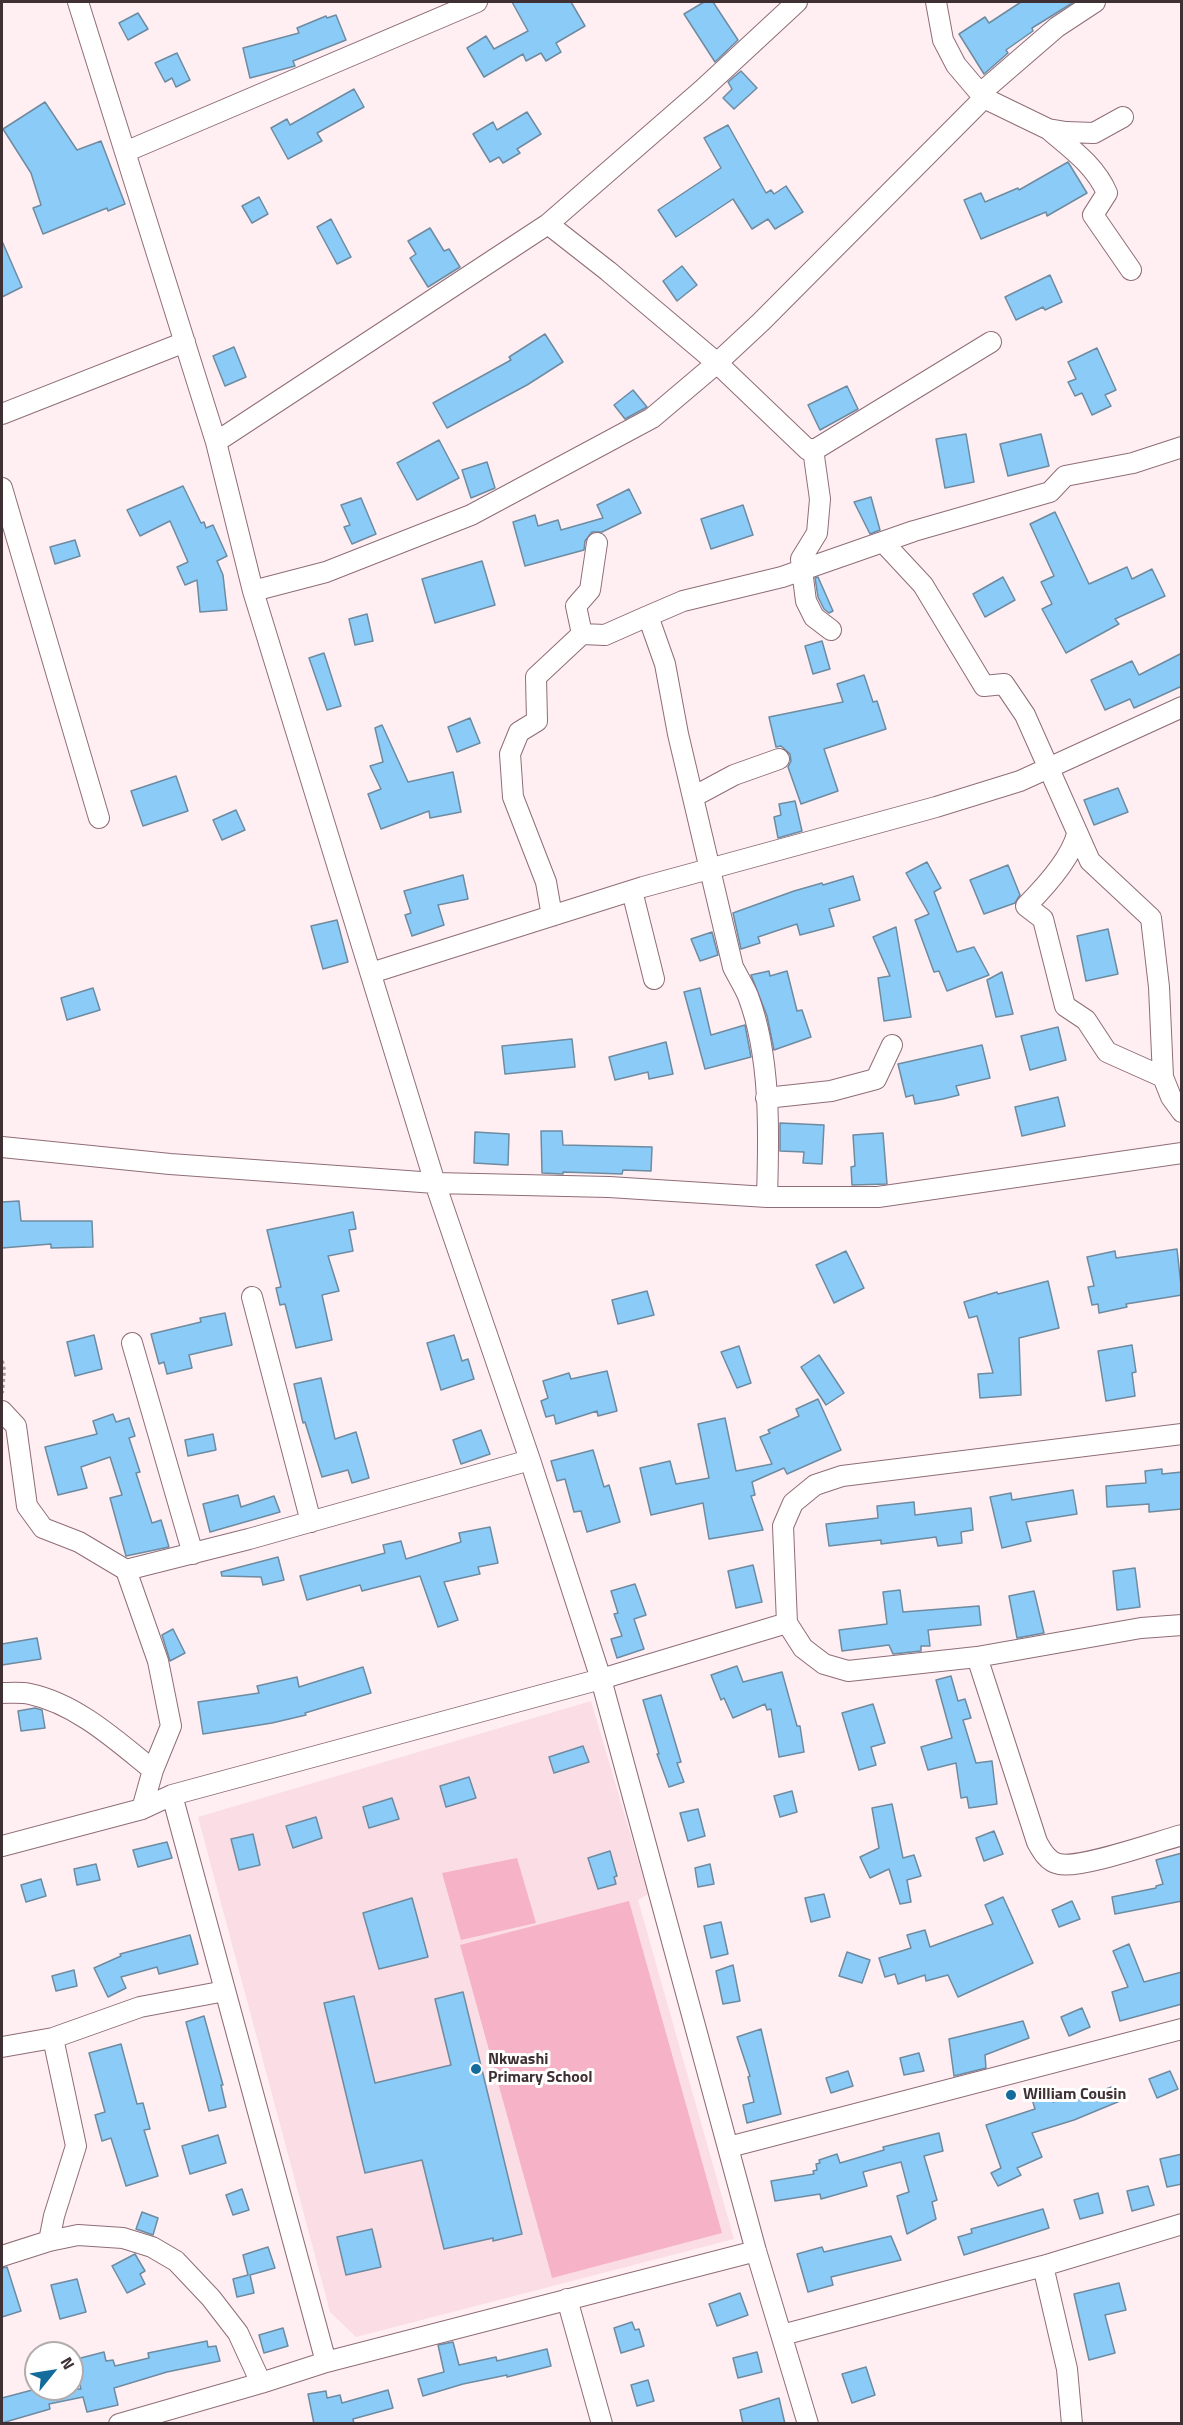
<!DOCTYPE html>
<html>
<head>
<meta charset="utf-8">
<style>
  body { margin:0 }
  #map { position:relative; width:1183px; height:2425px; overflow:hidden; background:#ffeff3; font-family:"Titillium Web",sans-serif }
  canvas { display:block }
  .frame { position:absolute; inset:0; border:3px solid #3f3034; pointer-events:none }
  .north { position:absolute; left:24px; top:2341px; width:60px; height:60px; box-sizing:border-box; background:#fff; border:2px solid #b2acae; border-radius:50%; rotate:60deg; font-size:16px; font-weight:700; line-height:24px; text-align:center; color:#3f3034 }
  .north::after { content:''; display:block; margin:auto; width:21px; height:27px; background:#136c9c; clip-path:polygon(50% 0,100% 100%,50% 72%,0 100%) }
</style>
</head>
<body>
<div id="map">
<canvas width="1183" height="2425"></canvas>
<div class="frame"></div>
<div class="north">N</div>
</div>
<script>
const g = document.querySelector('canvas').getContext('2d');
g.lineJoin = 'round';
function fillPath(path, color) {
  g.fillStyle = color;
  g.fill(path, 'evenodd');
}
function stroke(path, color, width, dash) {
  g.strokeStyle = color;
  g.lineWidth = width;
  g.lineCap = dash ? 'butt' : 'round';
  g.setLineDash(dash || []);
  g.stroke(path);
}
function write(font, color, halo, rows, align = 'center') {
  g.font = font + ' "Titillium Web",sans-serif';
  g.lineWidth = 6;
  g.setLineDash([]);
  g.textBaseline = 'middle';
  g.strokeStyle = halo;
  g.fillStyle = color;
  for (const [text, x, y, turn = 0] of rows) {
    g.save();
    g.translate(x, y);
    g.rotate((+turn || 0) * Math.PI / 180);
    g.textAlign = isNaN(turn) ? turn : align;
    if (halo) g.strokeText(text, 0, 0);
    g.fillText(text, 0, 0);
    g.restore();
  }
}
const built = new Path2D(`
  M591 1701 648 1894 638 1900 734 2239 356 2337 330 2312 198 1817Z`);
const green = new Path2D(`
  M517 1858 536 1923 461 1940 442 1873Z
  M629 1901 722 2233 552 2278 460 1945Z`);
const building = new Path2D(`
  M512 2H571L585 26 556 43 561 52 546 61 541 53 526 61 523 54 484 77 467 48 486 36 494 49 528 31Z
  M704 2H713L738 40 715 62 684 14Z
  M1021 2H1074L1032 28 1033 31 1006 50 1008 53 984 74 959 34 985 17 989 23Z
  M138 13 148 29 128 40 119 23Z
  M336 15 346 40 293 61 295 66 250 78 243 48 299 33 297 28 326 16 327 18Z
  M177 53 190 80 176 87 172 78 165 82 155 63Z
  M741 71 757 88 734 109 723 98 732 89 728 82Z
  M354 89 364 107 317 133 322 141 288 159 271 128 287 119 290 125Z
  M45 102 77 150 101 141 125 204 108 211 107 208 43 234 33 208 41 205 31 173 3 129Z
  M527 112 541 134 517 149 520 153 503 163 499 157 490 162 473 134 493 122 497 130Z
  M728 125 766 193 771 190 774 194 786 186 803 212 775 229 768 219 752 229 733 199 676 237 658 210 721 168 704 138Z
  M1068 162 1087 193 1047 216 1046 212 981 239 964 200 981 193 985 202 1018 188 1019 190Z
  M259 197 268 214 252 223 242 206Z
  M331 219 351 257 337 264 317 227Z
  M430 228 444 251 449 249 460 267 428 287 410 258 416 254 408 241Z
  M2 241 22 287 2 297Z
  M682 266 697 285 677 301 663 281Z
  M1050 275 1062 302 1045 310 1043 307 1016 320 1005 297Z
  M545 334 563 362 527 385 447 428 433 403 511 360 509 357Z
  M234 347 246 377 225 386 213 356Z
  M1097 348 1116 390 1105 395 1111 406 1092 415 1082 393 1075 396 1068 382 1076 379 1068 362Z
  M847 386 858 409 820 430 808 405Z
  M633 390 647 407 625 419 614 405Z
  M966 434 974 482 945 488 936 439Z
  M1041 434 1049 466 1008 476 1000 444Z
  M439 440 459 478 417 500 397 463Z
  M487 462 495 488 471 498 462 470Z
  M183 486 201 523 204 522 206 528 213 525 227 556 217 561 223 575 227 610 200 612 197 580 185 585 177 567 188 562 170 521 140 536 127 510Z
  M629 489 641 513 602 532H592L585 541 584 550 525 566 513 522 535 515 538 526 558 520 561 530 603 518 597 505Z
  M871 497 880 530 870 534 854 502Z
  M361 498 376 534 352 544 344 527 350 525 341 505Z
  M743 505 753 535 711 549 701 519Z
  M1055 512 1089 584 1127 567 1132 579 1152 569 1165 596 1115 619 1119 624 1066 653 1042 609 1052 604 1041 582 1054 576 1030 524Z
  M75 540 80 556 55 564 50 547Z
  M482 561 495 605 435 623 422 579Z
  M818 577 833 611 829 613 824 609 818 597 815 578Z
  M1003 577 1015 600 985 617 973 594Z
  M367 614 373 641 355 645 349 619Z
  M822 641 830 669 813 674 805 646Z
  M324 653 341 706 327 710 309 658Z
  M1182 653V686L1134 708 1130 699 1105 710 1091 680 1132 661 1139 675Z
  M864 675 873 702 877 701 886 729 824 749 838 791 801 804 788 767 791 761 790 754 781 746 776 747 769 717 843 702 837 684Z
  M470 718 480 743 457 752 448 727Z
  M382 725 408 782 453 772 461 812 430 818 429 811 381 829 368 794 381 789 370 766 383 762 375 728Z
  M176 776 188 811 143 826 131 791Z
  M1118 788 1128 812 1094 825 1084 800Z
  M795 801 802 831 778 838 774 817 781 815 779 804Z
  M236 810 245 830 222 840 213 820Z
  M927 862 941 888 934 892 957 952 974 947 989 975 947 991 939 971 934 972 915 920 929 914 906 873Z
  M1008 865 1020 895 1015 903 984 914 970 880Z
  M463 875 468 899 438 905 444 925 412 936 405 915 411 913 404 891Z
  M853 876 860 900 829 909 834 926 800 935 797 924 758 937 760 943 741 949 733 913 794 891 822 883 823 885Z
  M337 920 348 962 323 969 311 926Z
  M896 927 911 1017 884 1021 878 978 890 976 873 937Z
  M1108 929 1118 974 1086 981 1077 936Z
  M712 932 718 955 700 961 691 939Z
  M769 971 770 976 787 971 797 1011 802 1010 811 1037 774 1050 767 1016 751 975Z
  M1002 972 1013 1014 996 1017 987 980Z
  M93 988 100 1010 67 1020 61 998Z
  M700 988 711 1035 745 1025 751 1057 705 1069 684 992Z
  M1058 1027 1066 1060 1030 1070 1021 1036Z
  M572 1039 575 1067 505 1074 502 1046Z
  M666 1042 673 1074 649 1079 648 1072 615 1080 609 1057Z
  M982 1045 990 1078 956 1086 959 1095 943 1099 915 1104 913 1095 906 1097 898 1064Z
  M1058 1097 1065 1126 1022 1136 1015 1107Z
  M780 1123 824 1125 822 1164 803 1163 804 1152 780 1151Z
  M541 1131H562L563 1145 652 1147 651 1171 623 1170 622 1174 563 1172V1174L542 1173Z
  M475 1132 509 1134 508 1165 474 1163Z
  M883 1133 887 1184 852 1185 851 1167 855 1166 853 1135Z
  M19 1201 21 1221H92L93 1247 51 1248V1244L2 1248V1202Z
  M353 1212 356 1229 349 1230 353 1251 328 1256 339 1291 322 1295 332 1340 296 1348 285 1304 280 1305 276 1288 281 1287 267 1230Z
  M1177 1249 1182 1295 1126 1304 1127 1307 1099 1313 1098 1304 1092 1305 1088 1287 1094 1286 1087 1257 1115 1251 1116 1258Z
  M846 1251 864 1288 834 1303 816 1265Z
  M1048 1281 1059 1328 1019 1338 1021 1395 980 1398 978 1374 993 1373 977 1316 969 1318 964 1302 997 1292 998 1294Z
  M647 1291 654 1315 618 1324 612 1300Z
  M225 1313 232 1345 189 1355 192 1368 167 1374 164 1362 159 1364 151 1334 201 1322 200 1318Z
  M94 1335 102 1369 75 1376 67 1342Z
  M454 1335 462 1361 468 1359 474 1379 441 1390 427 1343Z
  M1132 1345 1136 1372 1132 1373 1135 1396 1106 1401 1098 1351Z
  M739 1346 751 1383 737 1388 721 1352Z
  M819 1355 844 1393 826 1405 801 1367Z
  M607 1371 617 1411 598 1416 597 1411 556 1424 554 1415 546 1417 541 1401 548 1398 543 1381 569 1373 571 1379Z
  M321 1378 335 1439 356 1432 369 1478 352 1483 348 1470 322 1477 305 1422 303 1423 294 1384Z
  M818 1399 841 1450 787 1474 784 1468 752 1482 755 1495 751 1496 763 1530 709 1539 703 1503 651 1515 640 1468 670 1461 676 1484 709 1478 698 1424 725 1418 736 1471 772 1464 760 1437 770 1433 768 1430 799 1416 796 1409Z
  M113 1414 116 1422 129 1418 135 1436 129 1438 140 1472 136 1473 152 1523 161 1520 169 1547 126 1556 110 1498 122 1495 110 1457 81 1467 87 1488 58 1495 45 1447 97 1434 93 1421Z
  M481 1430 490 1454 461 1464 453 1440Z
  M213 1434 216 1450 188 1456 185 1440Z
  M593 1450 604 1487 609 1485 620 1522 587 1532 581 1511 574 1512 565 1479 557 1481 551 1461Z
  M1162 1469V1474L1182 1472V1509L1149 1512V1504L1107 1507 1106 1486 1146 1483 1145 1471Z
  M1073 1490 1077 1514 1026 1522 1031 1541 1002 1548 990 1497 1011 1493 1012 1500Z
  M238 1495 241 1507 274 1496 280 1512 210 1532 203 1504Z
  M914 1502 915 1515 971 1508 973 1530 961 1532 962 1543 938 1546 936 1537 881 1544V1540L829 1546 826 1524 878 1518 877 1506Z
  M490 1527 498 1563 478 1567 480 1574 444 1582 458 1620 438 1627 420 1576 362 1591 360 1585 307 1600 300 1576 385 1553 383 1545 401 1541 406 1559 461 1542 459 1533Z
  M278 1557 284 1580 263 1585 261 1577 222 1576 221 1572Z
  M753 1565 762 1602 736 1608 728 1571Z
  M1135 1568 1140 1607 1117 1610 1113 1571Z
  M635 1584 646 1615 634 1619 644 1649 617 1658 611 1639 622 1636 614 1614 618 1613 611 1591Z
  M900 1590 903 1612 979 1606 981 1625 928 1630 930 1646H921V1651L893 1654 889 1645 842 1651 839 1630 887 1624 883 1592Z
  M1034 1591 1044 1633 1017 1638 1009 1596Z
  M173 1629 185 1653 170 1661 162 1635Z
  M37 1638 41 1659 2 1665V1644Z
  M737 1666 743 1682 782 1672 797 1726H800L804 1752 779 1757 771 1709 767 1710 765 1704 733 1718 724 1698 721 1700 711 1675Z
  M363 1667 371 1693 305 1713 306 1715 272 1723 203 1734 198 1702 259 1693 257 1686 297 1677 299 1687Z
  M951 1676 958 1701 965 1699 971 1718 963 1720 976 1763 992 1761 997 1804 969 1808 967 1797 961 1798 956 1763 928 1770 921 1747 952 1738 936 1680Z
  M661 1695 681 1762 677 1763 684 1782 669 1787 657 1754H659L643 1700Z
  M873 1704 885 1743 871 1747 876 1765 859 1770 842 1713Z
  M35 1708 42 1710 45 1728 21 1731 18 1711Z
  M583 1746 589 1762 554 1773 549 1757Z
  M469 1777 476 1798 446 1807 440 1786Z
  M792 1791 797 1812 780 1817 774 1796Z
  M392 1798 399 1819 369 1828 363 1807Z
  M892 1804 903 1858 914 1855 921 1876 907 1880 911 1902 900 1904 889 1869 870 1878 860 1857 879 1848 872 1808Z
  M698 1809 705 1836 688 1841 680 1813Z
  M316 1817 322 1838 293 1848 286 1826Z
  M994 1831 1003 1854 984 1861 976 1838Z
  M253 1834 260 1865 239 1870 231 1839Z
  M167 1842 172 1858 138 1867 133 1850Z
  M610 1851 617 1876 614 1877 616 1884 598 1889 588 1858Z
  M1182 1853V1901L1115 1914 1112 1897 1156 1888V1886L1163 1884 1156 1860Z
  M96 1864 100 1880 77 1885 74 1869Z
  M710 1864 714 1884 698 1887 695 1868Z
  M41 1879 46 1896 26 1902 21 1885Z
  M824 1894 830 1917 811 1922 805 1898Z
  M1003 1897 1033 1963 958 1997 948 1975 926 1981 925 1975 898 1984 895 1974 885 1977 879 1958 911 1948 907 1935 925 1930 930 1947 993 1924 985 1905Z
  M412 1898 428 1957 379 1969 363 1913Z
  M1072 1901 1080 1919 1059 1927 1052 1910Z
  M721 1922 728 1954 711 1958 704 1926Z
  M190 1935 198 1964 159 1974 157 1967 121 1977 126 1988 108 1997 94 1968 121 1956 120 1954Z
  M1129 1944 1144 1982 1182 1972V2004L1120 2021 1112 1992 1128 1987 1113 1951Z
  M847 1952 870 1960 862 1983 839 1976Z
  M733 1965 740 2001 723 2004 716 1971Z
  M74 1970 77 1986 56 1991 52 1976Z
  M463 1992 522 2234 493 2241V2238L444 2249 422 2160 365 2173 324 2003 354 1996 375 2083 451 2065 435 1999Z
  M1082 2008 1090 2027 1069 2036 1061 2017Z
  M204 2016 223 2085H221L226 2107 209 2111 186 2022Z
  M1023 2021 1029 2038 985 2055 986 2068 954 2076 949 2039Z
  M761 2029 781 2114 747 2123 743 2105 754 2102 748 2077 750 2076 737 2037Z
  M121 2044 137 2104 143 2103 150 2129 144 2130 158 2176 126 2186 111 2138 102 2141 95 2115 105 2112 89 2053Z
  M919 2053 924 2071 904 2075 900 2058Z
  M848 2071 853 2086 831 2093 826 2078Z
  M1170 2071 1178 2089 1157 2098 1149 2079Z
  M1114 2086 1120 2101 1074 2120 1032 2133 1042 2157 1017 2168 1021 2175 998 2186 991 2173 1001 2168 986 2125 1035 2109 1032 2099 1050 2093 1053 2102 1073 2096 1075 2101Z
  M939 2133 943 2151 924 2156 937 2200 932 2202 936 2219 907 2234 897 2196 909 2192 901 2162 863 2172 867 2186 821 2199 820 2194 775 2201 771 2181 814 2174 813 2171 817 2170 816 2164 820 2163 819 2160 837 2154 840 2163 884 2150 883 2147Z
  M218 2135 226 2163 190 2174 182 2146Z
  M1182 2154V2184L1167 2187 1160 2159Z
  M1148 2186 1154 2205 1132 2211 1127 2191Z
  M242 2189 249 2210 233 2215 226 2195Z
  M1098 2193 1103 2213 1080 2219 1074 2200Z
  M1043 2209 1049 2228 964 2255 958 2237 972 2233 971 2229Z
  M142 2212 158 2218 153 2235 136 2229Z
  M372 2229 381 2267 346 2275 337 2237Z
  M891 2236 901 2260 831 2277 833 2285 808 2292 797 2254 822 2247 824 2252Z
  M268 2247 275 2268 250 2275 254 2293 237 2297 233 2279 248 2275 243 2255Z
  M135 2254 145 2271 140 2274 145 2284 127 2293 112 2266Z
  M7 2267 21 2311 2 2317V2268Z
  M77 2279 86 2312 60 2319 51 2285Z
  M1119 2283 1126 2310 1105 2315 1115 2353 1089 2360 1074 2294Z
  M740 2293 748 2315 717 2326 709 2304Z
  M632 2322 635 2330 639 2329 644 2346 621 2353 614 2328Z
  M283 2328 288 2346 264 2353 259 2335Z
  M207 2341 208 2347 216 2346 220 2361 167 2372 114 2388 118 2405 87 2412 83 2397 49 2404 50 2409 2 2423V2398L36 2389H81L73 2360 104 2352 106 2361 113 2360 115 2366 149 2358 148 2353Z
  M453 2342 459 2365 496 2357 497 2361 547 2349 551 2366 507 2377V2375L463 2384 423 2396 418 2379 444 2372 438 2345Z
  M757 2352 762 2372 738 2378 733 2358Z
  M866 2367 875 2395 852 2403 842 2374Z
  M648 2380 654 2401 637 2406 631 2385Z
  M388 2390 393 2408 353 2419 354 2424H314L308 2394 326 2391 327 2398 340 2395 342 2403Z
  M779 2398 785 2424H743L740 2410Z`);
const path = new Path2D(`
  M2 1361 4 1370 2 1393`);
const street = new Path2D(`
  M78 2 216 442 253 591 435 1183 530 1460 601 1679 756 2251 808 2424
  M936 2 943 40 956 65 984 98 1048 129 1066 132 1094 133 1123 117
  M1048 129C1070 148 1095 165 1107 193L1093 215 1131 270
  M125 152 477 2
  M548 224 608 271 717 363 808 450 816 449 991 342
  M2 414 185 342
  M216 442 548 224 702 90 797 2
  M813 449 820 499 817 533 801 559 802 570 806 601 814 617 831 630
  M2 488 99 818
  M883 542 923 585 984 686 1004 684 1025 715 1090 861 1151 918 1159 987 1163 1077 1171 1097 1182 1112
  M253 591 326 572 471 515 652 418 717 363 761 322 984 98V90L1057 27 1095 2
  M582 634 576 606 590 590 597 543
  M693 797 734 775 779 759
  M1077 834C1071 858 1044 888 1026 906L1043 919 1065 1006 1086 1020 1107 1052 1163 1077
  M632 891 654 979
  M552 916 546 882 513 797 510 754 519 732 537 721 536 677 582 634 605 635 648 616
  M371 973 643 887 936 807 1020 781 1182 707
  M766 1098 831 1091 876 1079 892 1045
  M2 1147 170 1164 435 1183 609 1187 767 1197H878L1182 1153
  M767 1197C769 1134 771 1056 748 996 744 986 738 977 733 967L678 734 665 664 648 616 683 601 782 577 914 531 1050 492 1065 476 1133 463 1182 447
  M252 1297 311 1522
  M132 1343 193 1554
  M2 1411 16 1426 27 1506 43 1528 79 1542 126 1570
  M1182 1434 842 1476 815 1485 793 1503 783 1526 787 1623 803 1648 824 1664 848 1671 977 1657 1141 1628 1182 1625
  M977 1657 1037 1842C1042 1851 1048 1862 1059 1864 1081 1869 1156 1842 1182 1835
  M2 1693C11 1693 21 1692 30 1694 77 1704 117 1741 153 1770
  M172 1795 326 2362
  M142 1809 153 1770 171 1726 158 1661 126 1570 249 1539 530 1460
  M2 1846 142 1809 172 1795 601 1679 787 1623
  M2 2047 53 2038 140 2007 225 1991
  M729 2147 1182 2029
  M49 2241 54 2216 76 2146 53 2038
  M2 2256 49 2241 78 2235 123 2238 152 2247 176 2261 211 2298 238 2333 261 2383
  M1043 2266 1067 2369 1072 2424
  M567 2299 602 2424
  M782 2335 1043 2266 1182 2224
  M119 2424 261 2383 326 2362 756 2251`);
const markers = [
  [476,2069,6,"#136c9c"],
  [1011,2095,6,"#136c9c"]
];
const poiNames = [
  ["Nkwashi",488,2060],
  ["Primary School",488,2078],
  ["William Cousin",1023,2095]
];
fillPath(built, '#fbdee5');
fillPath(green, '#f6b2c6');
fillPath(building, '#8bcbf8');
stroke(building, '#6e8ba0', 1.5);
stroke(street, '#8f6d77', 22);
stroke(path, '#a8999d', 4, [3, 3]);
stroke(street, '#fff', 20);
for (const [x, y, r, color] of markers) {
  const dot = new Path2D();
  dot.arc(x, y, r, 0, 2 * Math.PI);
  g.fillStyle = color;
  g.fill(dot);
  stroke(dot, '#fff', 2);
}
write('bold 16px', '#3f3034', '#fff', poiNames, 'left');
</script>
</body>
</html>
